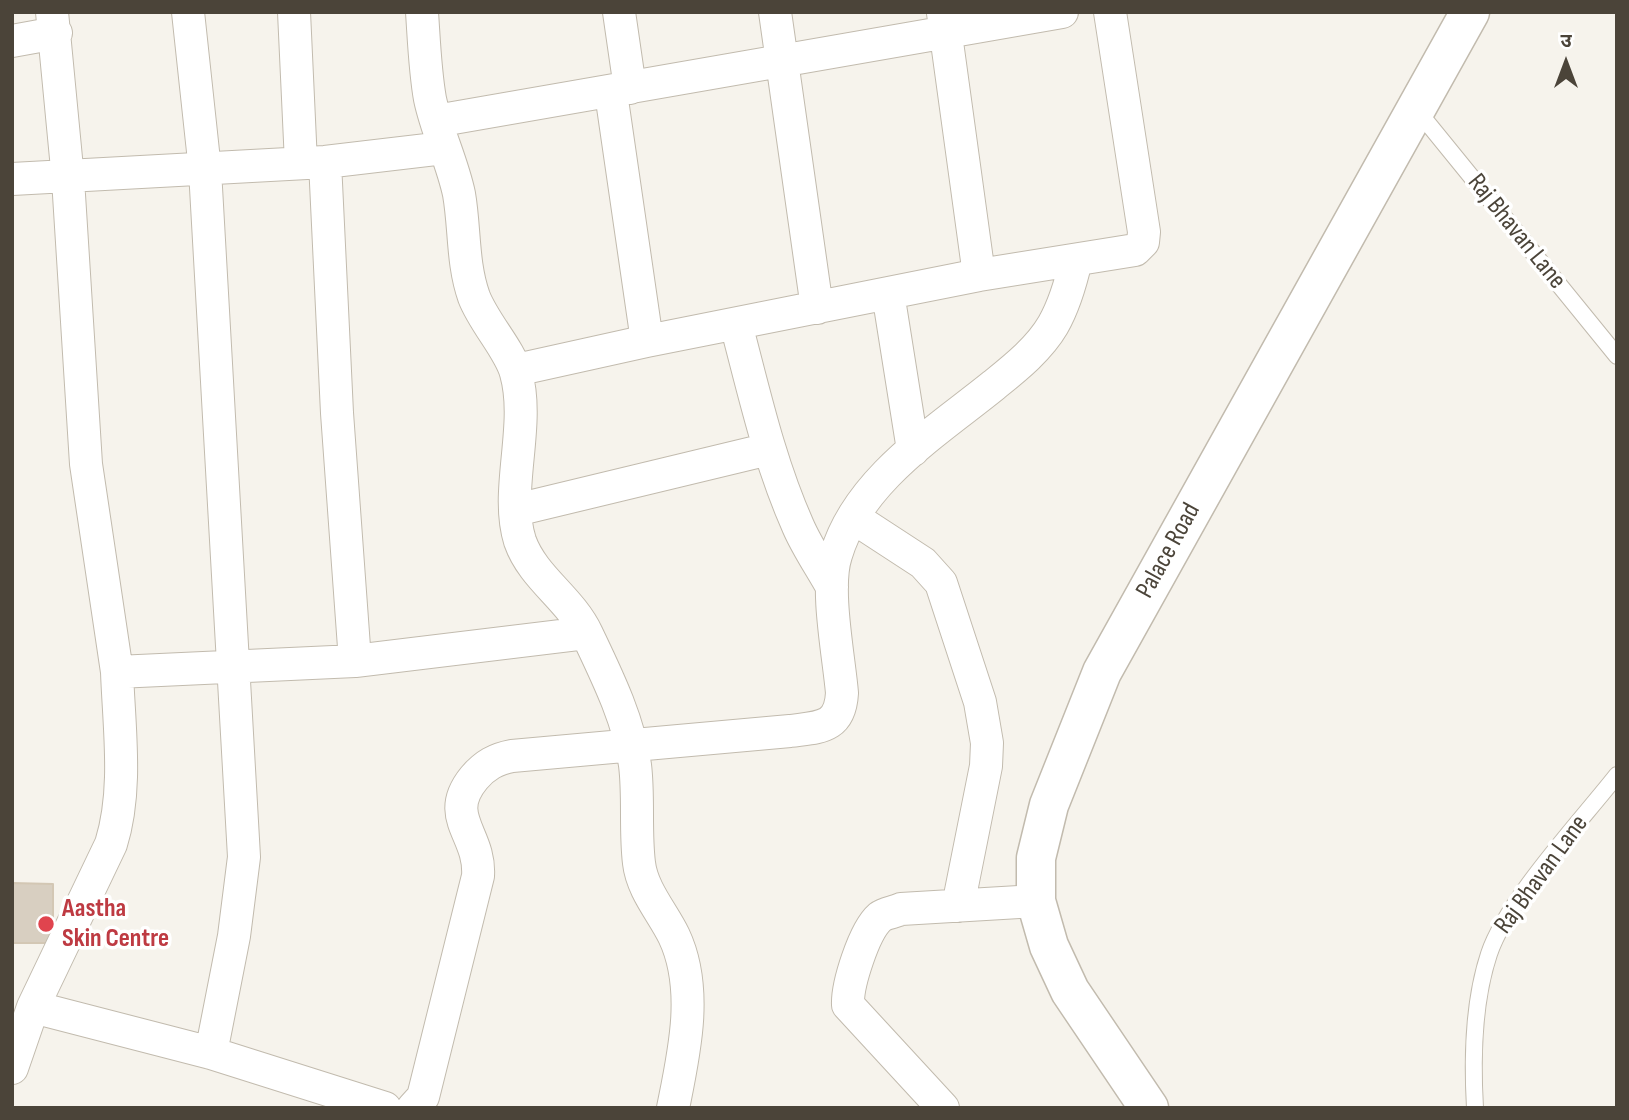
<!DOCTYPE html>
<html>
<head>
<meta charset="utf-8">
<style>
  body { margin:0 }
  #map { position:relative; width:1629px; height:1120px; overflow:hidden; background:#f6f3ec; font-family:"Sofia Sans Condensed","Noto Sans Devanagari",sans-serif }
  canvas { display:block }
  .frame { position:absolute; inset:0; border:14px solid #4b4439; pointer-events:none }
  .north { position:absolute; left:1531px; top:28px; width:70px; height:70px; -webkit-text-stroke:5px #fff; paint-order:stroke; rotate:0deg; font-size:19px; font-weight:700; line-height:28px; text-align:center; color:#4b4439 }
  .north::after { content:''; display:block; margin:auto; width:24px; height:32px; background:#4b4439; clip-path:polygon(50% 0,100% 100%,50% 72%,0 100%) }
</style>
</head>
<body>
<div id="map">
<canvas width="1629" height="1120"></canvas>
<div class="frame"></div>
<div class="north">उ</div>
</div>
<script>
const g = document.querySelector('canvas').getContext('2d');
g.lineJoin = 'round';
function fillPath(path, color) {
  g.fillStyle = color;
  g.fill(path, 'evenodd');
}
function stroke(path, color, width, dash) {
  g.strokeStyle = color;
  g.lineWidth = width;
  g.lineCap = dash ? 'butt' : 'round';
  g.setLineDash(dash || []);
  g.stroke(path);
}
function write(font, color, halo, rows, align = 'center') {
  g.font = font + ' "Sofia Sans Condensed",sans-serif';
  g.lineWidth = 7;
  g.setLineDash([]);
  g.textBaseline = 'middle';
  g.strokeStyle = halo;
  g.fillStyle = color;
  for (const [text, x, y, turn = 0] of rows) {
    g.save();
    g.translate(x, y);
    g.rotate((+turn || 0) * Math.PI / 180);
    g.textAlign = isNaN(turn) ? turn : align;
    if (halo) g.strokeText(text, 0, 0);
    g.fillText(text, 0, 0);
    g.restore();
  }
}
const building = new Path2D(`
  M12 883 53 884V943H12Z`);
const service = new Path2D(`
  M1417 110 1617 356
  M1475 1108C1472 1057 1473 1002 1489 954 1507 900 1580 822 1617 775`);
const minor = new Path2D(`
  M52 12 68 179 86 464 117 672
  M188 12 205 170 244 857 234 936 211 1053
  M294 12 301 163
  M422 12C424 41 425 71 430 99 437 132 452 161 459 194 465 228 462 263 474 297 484 323 510 350 516 373 531 426 504 491 520 541 533 578 570 598 587 634 606 674 629 720 635 765 639 797 635 831 639 863 642 890 663 913 674 936 699 989 684 1054 673 1108
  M619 12 630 88
  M775 12 817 308
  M943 13 979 275
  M12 41 56 33
  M611 93 647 341
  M436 121 1062 12
  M325 162 337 413 355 661
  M12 179 325 162 444 148
  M888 293 913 450
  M736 324C754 392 769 461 798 526 807 547 821 567 832 587
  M516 370 647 341 979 275 1135 250 1143 242 1144 232 1110 12
  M516 510 769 449
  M854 518 923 563 941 583 980 702 987 743 986 766 958 906
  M12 1068 33 1007
  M385 1108 211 1053 33 1007 111 844C128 790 119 728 117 672L355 661 586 633
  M413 1108 423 1097 478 876C481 834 442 817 474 778 485 765 496 759 512 756L790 731C819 727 840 729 842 693 839 657 825 588 836 555 858 480 936 432 994 385 1015 368 1039 349 1053 325 1065 304 1071 282 1076 260
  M943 1108 848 1005C847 985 864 931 880 917 885 913 895 912 901 909L1036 901`);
const tertiary = new Path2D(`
  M1149 1108 1070 991 1049 946 1036 901V858L1049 805 1102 672 1470 12`);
const markers = [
  [46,924,9,"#e0444e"]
];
const streetNames = [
  ["Raj Bhavan Lane",1516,232,51],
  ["Palace Road",1169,551,-61],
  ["Raj Bhavan Lane",1542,875,-54]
];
const healthNames = [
  ["Aastha",62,909],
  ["Skin Centre",62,939]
];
fillPath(building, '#d8cfc1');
stroke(building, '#d3c7b4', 2);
stroke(service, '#c2bbae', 18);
stroke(minor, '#c2bbae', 34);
stroke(tertiary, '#c2bbae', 41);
stroke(service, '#fff', 16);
stroke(minor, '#fff', 32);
stroke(tertiary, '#fff', 38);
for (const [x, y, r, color] of markers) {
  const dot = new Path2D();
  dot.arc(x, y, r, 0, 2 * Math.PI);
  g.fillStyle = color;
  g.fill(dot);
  stroke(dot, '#fff', 2.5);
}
write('26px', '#4b4439', '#fff', streetNames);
write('bold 26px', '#be3a42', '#fff', healthNames, 'left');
</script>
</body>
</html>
